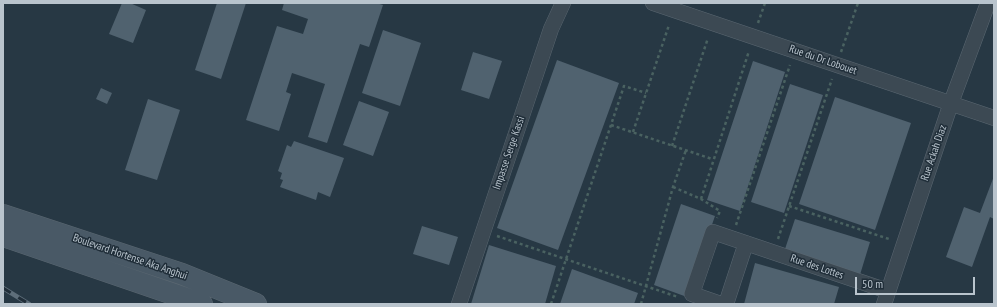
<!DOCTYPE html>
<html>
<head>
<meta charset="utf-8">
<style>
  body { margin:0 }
  #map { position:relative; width:997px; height:307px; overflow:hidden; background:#273844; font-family:"PT Sans Narrow",sans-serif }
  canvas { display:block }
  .frame { position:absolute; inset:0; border:4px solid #b9c4cd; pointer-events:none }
  .scale { position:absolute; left:855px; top:277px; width:120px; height:18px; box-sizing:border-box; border:2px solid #b9c4cd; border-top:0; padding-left:5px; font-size:12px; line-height:14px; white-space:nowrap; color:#b9c4cd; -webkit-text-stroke:3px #202e39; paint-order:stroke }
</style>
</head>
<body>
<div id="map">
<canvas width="997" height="307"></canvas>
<div class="frame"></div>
<div class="scale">50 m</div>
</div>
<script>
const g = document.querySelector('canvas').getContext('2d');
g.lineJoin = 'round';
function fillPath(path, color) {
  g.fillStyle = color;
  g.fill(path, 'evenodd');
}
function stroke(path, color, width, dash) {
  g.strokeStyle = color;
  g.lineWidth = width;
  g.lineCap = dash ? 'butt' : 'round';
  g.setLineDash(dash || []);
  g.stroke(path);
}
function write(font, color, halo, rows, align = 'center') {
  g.font = font + ' "PT Sans Narrow",sans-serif';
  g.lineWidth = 3;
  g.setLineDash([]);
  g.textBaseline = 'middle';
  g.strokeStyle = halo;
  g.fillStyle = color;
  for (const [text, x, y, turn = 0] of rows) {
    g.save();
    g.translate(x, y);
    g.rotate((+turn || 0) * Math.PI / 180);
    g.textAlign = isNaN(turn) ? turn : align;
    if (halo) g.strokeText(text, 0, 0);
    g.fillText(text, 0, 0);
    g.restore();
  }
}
const building = new Path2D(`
  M122 3H130L146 10 133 43 109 34Z
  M217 3H246L221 79 195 70Z
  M284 3H376L383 5 369 47 360 44 327 143 308 137 325 84 292 73 286 92 291 94 279 131 246 120 277 26 303 34 308 19 282 10Z
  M383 30 421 43 400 106 362 93Z
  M473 52 502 61 489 99 461 90Z
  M557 60 619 83 558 250 497 228Z
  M753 61 785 72 740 211 707 200Z
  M790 84 823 95 784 213 751 202Z
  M101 88 112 93 107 104 96 99Z
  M835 97 911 123 875 230 799 204Z
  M148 99 180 110 157 180 125 170Z
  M359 101 389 112 373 156 343 145Z
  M294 141 344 158 330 197 318 192 316 200 280 187 283 180 280 179 282 173 278 171 287 145 291 147Z
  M994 176V219L990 217 972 267 946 257 964 207 980 213Z
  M681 204 715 216 687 297 654 285Z
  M795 219 870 242 859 278 783 255Z
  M422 226 458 237 449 265 413 254Z
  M489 245 556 266 545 304H471Z
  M755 263 839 287 834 304H744Z
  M572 269 638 293 634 304H560Z`);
const path = new Path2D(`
  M758 23 765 3
  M841 52 858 3
  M611 125 712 159
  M633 132 669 25
  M672 146 708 38
  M673 187 701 199 720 211 717 218
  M701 199 749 51
  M789 206 889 239
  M736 225 790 65
  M497 236 678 297
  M778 239 832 79
  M551 304 624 86 646 93
  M641 304 673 187 686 150`);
const minor = new Path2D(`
  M653 3 994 118
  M459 304 551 29 563 3
  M721 304 692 294 713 232 888 291
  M726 304 746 243
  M884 304 951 103 988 3`);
const secondary = new Path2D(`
  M3 215 182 274 256 304
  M3 236 202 304`);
const rail = new Path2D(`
  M3 288 29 304`);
const streetNames = [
  ["Rue du Dr Lobouet",823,60,19],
  ["Impasse Serge Kassi",509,153,-71],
  ["Rue Ackah Diaz",934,153,-71],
  ["Boulevard Hortense Aka Anghui",130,257,19],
  ["Rue des Lottes",817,267,19]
];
fillPath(building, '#50626f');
stroke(minor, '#5a6771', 16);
stroke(secondary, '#5a6771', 22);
stroke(path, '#4a6261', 2.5, [3, 3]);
stroke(minor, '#3c4953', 15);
stroke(secondary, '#495966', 21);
stroke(rail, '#5e6e7a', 4.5);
stroke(rail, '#202e39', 3, [9]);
write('11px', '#b9c4cd', '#202e39', streetNames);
</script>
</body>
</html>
